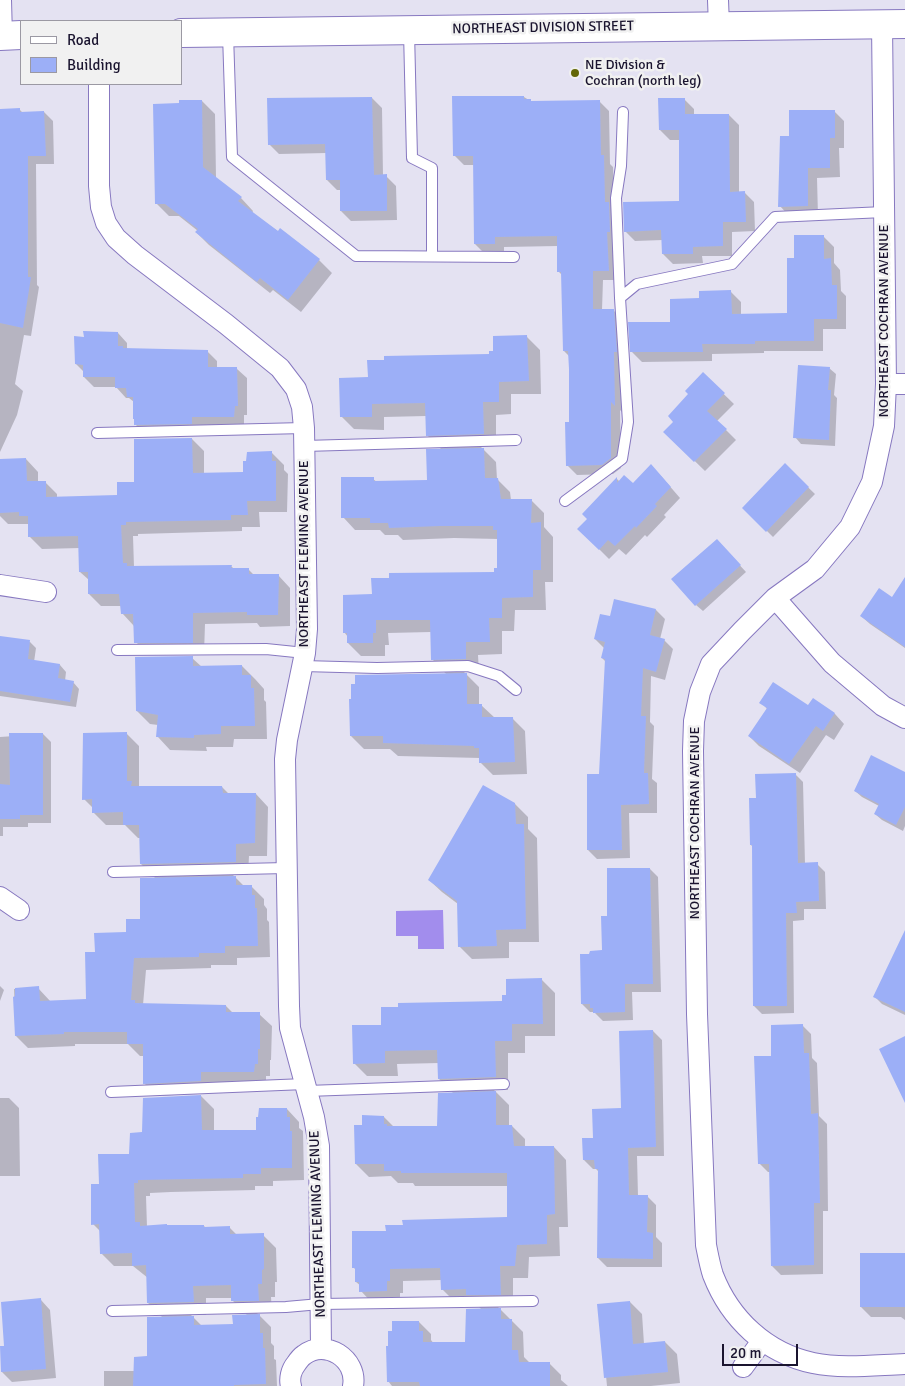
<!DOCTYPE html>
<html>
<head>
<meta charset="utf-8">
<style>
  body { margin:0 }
  #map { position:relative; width:905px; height:1386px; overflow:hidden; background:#e4e2f2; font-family:Signika,sans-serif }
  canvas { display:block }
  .legend { position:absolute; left:20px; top:20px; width:162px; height:65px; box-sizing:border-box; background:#f1f1f1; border:1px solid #9b99a3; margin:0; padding:6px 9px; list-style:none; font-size:15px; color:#1a142f }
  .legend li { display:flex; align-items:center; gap:10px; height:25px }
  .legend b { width:25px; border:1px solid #9b99a3 }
  .scale { position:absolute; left:722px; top:1344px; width:76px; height:22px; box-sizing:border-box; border:2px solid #1a142f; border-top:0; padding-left:6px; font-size:15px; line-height:18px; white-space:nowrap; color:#1a142f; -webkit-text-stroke:4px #f1f1f1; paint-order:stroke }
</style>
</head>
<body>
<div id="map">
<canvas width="905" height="1386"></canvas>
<ul class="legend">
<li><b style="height:6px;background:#fff"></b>Road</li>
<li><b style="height:14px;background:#9caff7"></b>Building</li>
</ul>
<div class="scale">20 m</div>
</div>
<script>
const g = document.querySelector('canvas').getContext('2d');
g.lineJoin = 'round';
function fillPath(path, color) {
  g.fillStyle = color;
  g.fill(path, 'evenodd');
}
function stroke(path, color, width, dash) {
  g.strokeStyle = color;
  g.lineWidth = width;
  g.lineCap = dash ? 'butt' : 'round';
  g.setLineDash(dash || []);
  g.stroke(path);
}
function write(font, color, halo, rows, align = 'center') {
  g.font = font + ' Signika,sans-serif';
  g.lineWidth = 5;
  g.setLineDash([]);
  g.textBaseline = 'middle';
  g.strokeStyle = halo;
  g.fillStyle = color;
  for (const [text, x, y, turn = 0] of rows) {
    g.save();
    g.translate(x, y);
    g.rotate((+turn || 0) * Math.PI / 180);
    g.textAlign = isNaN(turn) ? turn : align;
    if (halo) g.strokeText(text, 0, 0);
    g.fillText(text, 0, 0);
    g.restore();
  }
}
const water = new Path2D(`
  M443 910 444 949H418V936H396V911Z`);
const shadow = new Path2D(`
  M524 97 532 102 599 101 609 111 610 164 613 167 618 280H603L602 310H613L623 320 624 414 620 410 621 468 613 474 577 475 567 465 570 423V357L564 351 562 275 558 271V246L504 247V253L485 254 475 244V165H464L454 155Z
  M372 98 382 108 383 176H386L396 186 397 220 351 221 341 211V190H337L327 180V153L279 154 269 144Z
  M684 99 694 109V116L729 115 739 125V193H745L754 202 755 231 732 232V256H702L703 263 673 264 663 254V240L635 241 625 231 681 202 680 140H670L660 130Z
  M202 101 215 114 216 178 241 198 253 211 252 213 319 260 332 273 301 312 273 290 270 293 209 245 196 232 198 231 179 216H169L156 203 180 105Z
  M0 110H20L23 113 44 112 53 121 54 164H36L37 285 39 287 31 336 24 335 15 384 23 391 17 415 0 452Z
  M834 111 844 121V148H839L840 177 817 178 818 216H789L780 206 790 137Z
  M824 237 834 247V263L840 270 841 291 846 296V329H823V351H764V353L712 354V361L642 362 632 352 671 324 700 299 731 292 741 302V315L788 314 795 259Z
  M118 333 127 343V349L207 351 217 361V369H237L247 378V415H244V426L145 435 136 425 134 402 129 398H126L116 387H94L84 377V372L76 364 85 338Z
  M527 337 540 350 541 394H511V414L496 415V446L481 447 496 462 497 479 510 492 511 500H531L544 513V527L553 537V582H545L546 610H515L514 631H502V654L478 655 479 672H464L479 687V705H481L495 718H512L525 731 527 774 493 775 480 762V758L398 756 390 749H364L351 736 447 675 432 659 431 632 388 633 389 645H385V656H361L348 643V637L344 632 373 596 496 573 498 569V539L454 538 403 540 398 535H385L380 530H355L343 517 373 479 377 482 428 481 442 450 427 435 426 416 384 417V430L354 429 341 416 369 378 490 355 494 352Z
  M829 368 836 374 834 395 837 398 835 446 801 444 795 437Z
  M703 374 734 404 717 421 736 440 705 471 665 432 675 422Z
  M192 439 204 451V474L244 473 272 453 284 465V470L288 474 287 512H259L260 527H242V531L138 534V536H133L134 567 231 566 235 570H249L255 576 278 575 290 588V626L260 627 257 623 205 624 204 654 148 655 136 642 134 626 122 613 121 606H101L89 594V580L80 572V548L42 549 30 537 29 524H8L0 516V460L26 459 38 472V482H45L57 494V498L118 496Z
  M785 465 815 494 773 537 744 508Z
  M661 476 680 498 664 515 666 517 647 537 645 535 626 555 619 549 609 559 579 529 589 519 617 479 619 481 633 485Z
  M723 547 746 572 703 611 696 605Z
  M905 579V648L870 624 861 616 892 598Z
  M615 600 656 610 665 619 660 639 664 640 673 649 665 680 651 676 650 722 654 726 652 779 657 783V813H629L630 858 597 859 588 850 600 775 606 662 602 658 604 648 595 639 611 617Z
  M30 642 36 648 34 662 60 665 66 672 65 681 73 682 79 689 76 707 0 696V648Z
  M192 658 202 667 242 666 255 679 264 689V700L266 702 267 739H234L233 747H206L207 751 170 750 158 737V725L150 724 137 711Z
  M813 700 835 714 844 724 834 740 826 735 800 773 759 746 749 736 767 709 761 702 808 707Z
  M126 733 139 746V787H222L229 794H256L268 807 267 856H249L248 875H233L244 886H251L264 899V905L267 909V920L269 922 270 957 237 958V965H211V968L146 970 143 1005 226 1006 233 1013 259 1014 272 1026 271 1060H270V1076H266V1084H213V1093L156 1096 144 1083V1056H140L128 1044H75V1046L28 1048 16 1036 14 989 38 988 51 1002 87 1001 96 953 127 933 141 920 156 879 141 864 140 838H138L125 825H106L93 812V808L84 799Z
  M43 734 51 742V823H28V827H3V836H0V737Z
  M905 773V826L903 831 882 820 875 814 879 806 862 797 855 791Z
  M795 774 803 782 805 864H817L825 872 826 909H804V920L793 921 794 1013 762 1014 754 1006 753 847 751 845Z
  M515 804 528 817V829L537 838 539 942H509V958L472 959 459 946 458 904 442 892 429 880Z
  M650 869 658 877 661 992H632L633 1020 603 1021 594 1012H590L582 1004 590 955 604 952 608 917Z
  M905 956V1015L882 1004 874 996Z
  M542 980 555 993V1036H525V1053H508V1090H494L509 1105V1126H512L525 1139V1147H554L566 1160 568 1227H559L560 1256 529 1257 528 1278H513V1307H498L523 1332 524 1357 530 1363H549L561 1375V1380L568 1386H392L388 1381 389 1347 393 1332 419 1322 431 1334V1340L434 1344H466L482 1310 474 1302H455L442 1289V1280L403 1281V1293H400V1303L373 1304 361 1291V1286L356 1282V1270L354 1268 387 1233 508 1218V1186H415L413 1183H398L391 1176 369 1177 356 1164 384 1117 395 1128 439 1127 454 1094 439 1079V1063L397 1064 398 1076H367L354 1063 382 1026 503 1002 507 996Z
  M0 986 4 990 0 1001Z
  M802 1025 811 1034 812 1058 817 1063 819 1116 827 1124 828 1211H823V1274L781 1275 772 1266 770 1172H768L759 1163 773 1057Z
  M653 1031 662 1040 664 1156H637L638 1196H647L656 1205V1237L662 1243V1267H607L598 1258 599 1172 596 1169H593L584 1160 594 1139 622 1110Z
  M201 1096 214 1109V1132L257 1131 287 1109 299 1122V1128L303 1131 304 1180 273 1181V1186H255V1190L171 1192 150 1193V1196H146L147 1227 204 1226 206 1228H230L237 1235H263L276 1248 277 1282H275V1297H271L272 1313H257L271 1327V1343L274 1346V1359L276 1360 277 1386H104V1371H135L148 1357 163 1318 148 1303V1278L133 1266H114L101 1253V1232L93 1224 100 1185 131 1155 144 1134ZM206 1298H233V1301L248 1316 234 1326H202L191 1315H206Z
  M0 1098H9L19 1108 20 1176H0Z
  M905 1254V1320L901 1317H871L861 1307Z
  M41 1300 50 1310 56 1378 12 1382 2 1372 1 1347H6Z
  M630 1302 642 1314 644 1344 665 1342 677 1354 680 1383 651 1386H607L599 1305Z`);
const building = new Path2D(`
  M452 96H524V99H531V101L600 100 601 155H604L605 202H609L610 232H607L609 271H593V309H614L617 352H614L615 406 611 402V458L602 465 566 466 565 422H569V369L568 351H563L561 272H557V236L495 237V244H474L473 156H453Z
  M372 97 374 175 387 174V211H340V180H326L325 144 268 145 267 98Z
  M658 98H685V114H729L730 192 745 191 746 222H723V246L693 247V254H662L661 230 624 232 623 202 679 201V130H659Z
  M179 100H202L203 167 242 197 238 201 278 231 280 228 320 259 288 300 260 278 257 282 195 232 198 229 165 204H155L153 104 179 103Z
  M20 108V112L44 111 46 156H28V277H31L23 328 0 323V109Z
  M789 110H835V138H830V168H808V206L778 207 780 136H789Z
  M794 235H824V259L831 258 832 285H837V319H814V341H755V344H702L703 352H630L628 322H670V299L699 298V291L731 290 732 314 787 313V258H794Z
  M83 331 118 332V346H123V348L208 350V367H237L238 406H235L234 417H192V424L134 425V419H133V397H127L126 388H115V377H83V365L75 364 74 336 84 337Z
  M527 335 529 381 499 382V402H483L484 434 426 436 425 403 372 404V417H340L339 378 368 377 367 360H384V356L489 354V351H493V336Z
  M798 365 830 367 828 390H831L829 440 793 438Z
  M703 372 725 393 707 411 727 429 694 462 663 432 673 422 668 416 688 394 685 391Z
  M192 438 193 473 243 472V461H246L247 452 272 451V461H276V501H247L248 515H231V520L126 522V525H121L123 563H127V566L232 565 231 568H249V574H279L278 615H247V612L193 613V643H134L133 614H121L119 594H88V572H79L78 536 28 537V516H19V512L0 513V459L26 458 27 481H46V497L117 495V482H134V439Z
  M484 448 485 478H498L501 499H532L531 523 541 522V570H533V597L502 598V618H489L490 642H466V659L431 660 430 620H376V633H373V643H347V633H343V595L372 594 371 578H389V573L494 572V568H497V530H493V526H440L389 528 388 523H370V518H341V477H374V481L427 480 426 449Z
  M785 463 809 487 766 532 742 508Z
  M651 464 671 487 655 504 657 506 636 528 635 526 615 546 608 540 599 550 577 529 587 519 582 514 617 477V483L624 475 633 483Z
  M717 539 741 565 695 606 671 579Z
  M905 577V647L860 616 879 588 892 597Z
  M614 599 656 609 650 635 665 639 656 672 643 668 641 716H646L644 773H648L649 804 621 805 622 850H587V774H599L605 659 601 658 605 642 594 639 600 614 610 616Z
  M0 636 30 640 28 659 60 664 58 678 74 681 70 702 0 691Z
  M193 656V666L242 665V675H251V688H254L255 726H221V734L194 735V738L156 737 158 715 136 711 135 657Z
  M467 673V704H482V717H513L515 762 479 763V748H474V746L383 743V736H350L349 699H351V684H355V675Z
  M773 682 808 705 813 698 835 713 823 731 816 726 789 764 748 736 767 708 759 703Z
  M127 732V781H132L131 786H222L223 793H256L255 843 236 844V862L140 864 139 825H123V812L92 813V799L82 800 83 733Z
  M9 733H43V815H20V819H0V784L10 785Z
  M871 755 905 772V807L896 825 874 814 879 804 854 791Z
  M796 773 798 863 818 862 819 901 796 902 797 913H786L787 1006H753L752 845H750L749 798H756L755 774Z
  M483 785 515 803 516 824H524L526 929 496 930 497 946 458 947 457 901 428 880Z
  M607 868H650L653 984H625V1012L593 1013V1008H590V1004H581L580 954H589L590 951 602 950 601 916H607Z
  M236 876V885H252V895H255V908H257L258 946H225V953H199V957L134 958 131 1000H135V1003L226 1005V1012H260V1049H258V1064H255L254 1072H201V1081L143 1084V1044H127V1032H64V1034L15 1036 13 997 15 996V988L39 986 40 1001 86 999 85 952H95L94 933 126 932V919H140V878Z
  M905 930V1012L873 997Z
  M542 978 543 1024H512V1041H495L496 1077 438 1079 437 1050 385 1051V1063L353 1064 352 1025H381V1007H398V1003L502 1001V995H506V979Z
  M803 1024 804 1053H809L811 1114 818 1113 820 1203H814V1265L771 1266 769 1164H758L754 1056H771V1025Z
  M653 1030 656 1147 628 1148 629 1195H648L647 1232 653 1233V1259L597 1258 598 1169H595L594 1160H583L582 1138H593L592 1109 621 1108 619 1031Z
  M905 1036V1103L879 1049Z
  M496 1091V1125H512L514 1146H554L555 1214 547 1215V1244L517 1245 515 1266H500L501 1295H466V1289L441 1290 440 1268 390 1269V1281H387V1291L359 1292V1282H355V1268H352V1231H386L385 1225H403L402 1220 507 1217V1173H401V1171H384V1164H355L354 1125H362V1115L384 1116V1124H387V1126H437L438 1093Z
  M201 1095 202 1130H256V1117H258L259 1108H287V1117H290V1131H292V1168H261V1174H243V1178L138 1180V1183H134L135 1222H140V1226L167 1224V1225H204V1227L230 1226V1234L264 1233V1269L262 1270V1284H258L259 1301H231V1285L193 1286 194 1302 147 1303 146 1265 132 1266V1253L100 1254 99 1224 91 1225V1184H99L98 1154H129L130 1133 142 1132 143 1098Z
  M860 1253H905V1307H860Z
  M41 1298 46 1369 1 1372 0 1346H4L1 1302Z
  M630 1301 633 1344 665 1341 668 1372 604 1378 597 1304Z
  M501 1308V1319H512V1350H518L519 1362H550V1386H420L419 1382H387L386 1346H388V1331H392V1321H419V1331H423V1342H465L466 1309Z
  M260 1314V1333H263V1348H265L266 1384 234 1385V1386H133L134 1357 147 1356V1317L194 1316V1325L233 1324 232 1315Z`);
const service = new Path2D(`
  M409 31 412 158 432 168V256
  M228 34 232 157 356 256 514 257
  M620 298 616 198 621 166 623 112
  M97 433 304 428
  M304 446 516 440
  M565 501 622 459 628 422 620 298 637 284 732 264 775 217 884 212
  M117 650 266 649 305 653
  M303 666 377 668 468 666 499 676 516 690
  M113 872 286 868
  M307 1091 504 1084
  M111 1092 305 1084
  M112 1311 286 1307 320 1304 533 1301`);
const minor = new Path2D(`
  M1 0 2 36
  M718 0 719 26
  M882 24 886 384 884 426 872 482 850 527 815 569 775 598 742 631 711 664 700 692 694 721 693 751 697 1014 706 1245C708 1255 710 1266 713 1275 730 1319 766 1353 813 1363 842 1369 875 1365 905 1364
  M99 84V186L101 207 106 223 116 238 135 255 226 324 280 368 296 389 302 407 304 428 307 629 305 653 287 740 285 759 289 1006 290 1028 314 1117 319 1146 321 1349
  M886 384H905
  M0 585 46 592
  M775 598 832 663 883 706 905 718
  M0 897 19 910
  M743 1367 762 1341
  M291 1386C289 1379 291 1370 296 1364 298 1361 301 1357 304 1355 325 1338 358 1359 353 1386`);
const primary = new Path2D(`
  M181 33 905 24
  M0 36 21 35`);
const markers = [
  [575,73,5,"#646806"]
];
const streetNames = [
  ["NORTHEAST DIVISION STREET",543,28,-1],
  ["NORTHEAST COCHRAN AVENUE",884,321,-90],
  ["NORTHEAST FLEMING AVENUE",304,554,-90],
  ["NORTHEAST COCHRAN AVENUE",695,823,-90],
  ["NORTHEAST FLEMING AVENUE",318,1224,-92]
];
const poiNames = [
  ["NE Division &",585,65],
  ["Cochran (north leg)",585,81]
];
fillPath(water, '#a28ded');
fillPath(shadow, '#0003');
fillPath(building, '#9caff7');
stroke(service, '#8778c0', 12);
stroke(minor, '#8778c0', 22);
stroke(primary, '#8778c0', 30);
stroke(service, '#fff', 10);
stroke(minor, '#fff', 20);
stroke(primary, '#fff', 28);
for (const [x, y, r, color] of markers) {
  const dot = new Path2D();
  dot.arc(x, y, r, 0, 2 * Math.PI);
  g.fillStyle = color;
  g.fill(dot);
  stroke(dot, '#f1f1f1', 2);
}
write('14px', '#1a142f', '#f1f1f1', streetNames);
write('14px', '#1a142f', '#f1f1f1', poiNames, 'left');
</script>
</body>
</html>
